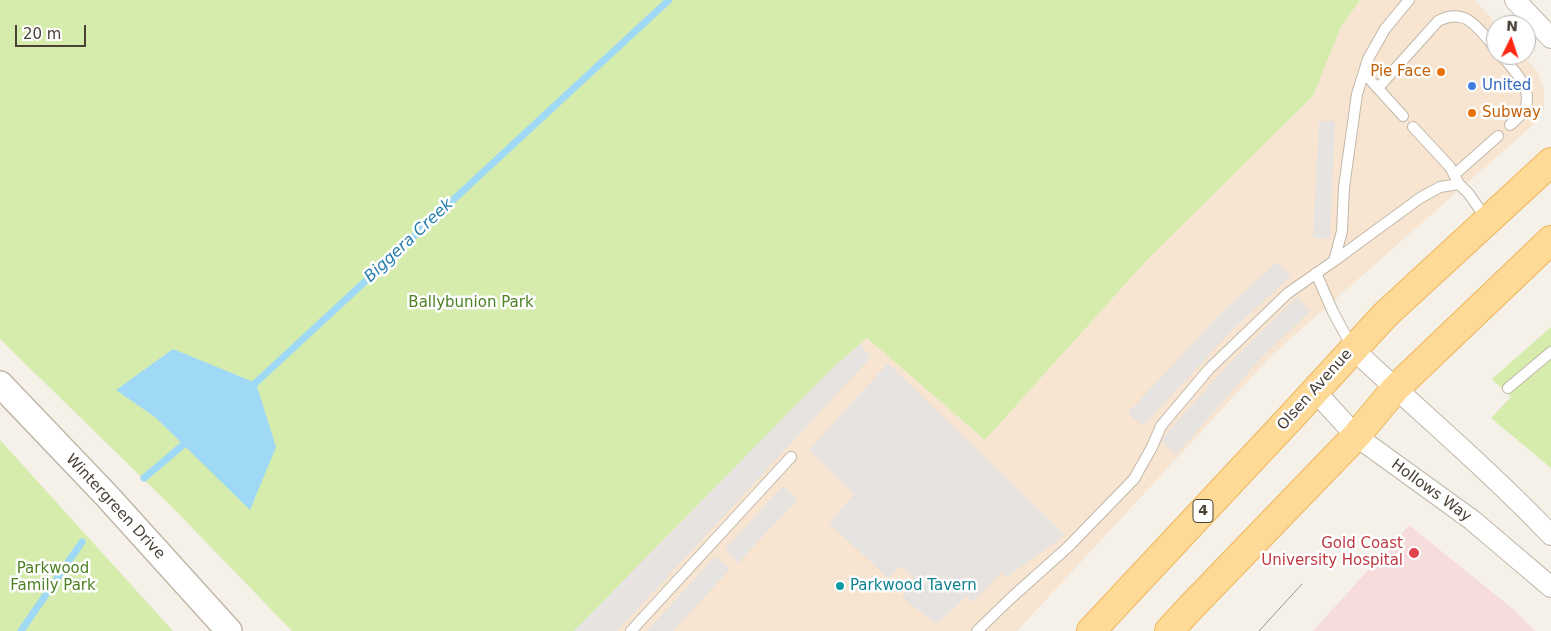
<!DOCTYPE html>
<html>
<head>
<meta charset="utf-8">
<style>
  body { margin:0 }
  #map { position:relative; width:1551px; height:631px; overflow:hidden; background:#f5f0e8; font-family:"DejaVu Sans",sans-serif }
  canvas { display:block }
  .north { position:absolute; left:1486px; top:15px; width:50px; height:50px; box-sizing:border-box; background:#fff; border:1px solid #b6b3af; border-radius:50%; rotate:4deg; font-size:14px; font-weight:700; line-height:20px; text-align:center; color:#494036 }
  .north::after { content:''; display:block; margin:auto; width:18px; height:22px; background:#ff2614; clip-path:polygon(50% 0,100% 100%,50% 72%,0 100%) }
  .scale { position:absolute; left:15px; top:25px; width:71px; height:22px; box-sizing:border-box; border:2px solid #494036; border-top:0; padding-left:6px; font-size:15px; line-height:18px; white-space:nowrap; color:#494036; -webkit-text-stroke:4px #fff; paint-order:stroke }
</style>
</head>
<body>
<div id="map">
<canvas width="1551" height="631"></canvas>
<div class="north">N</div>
<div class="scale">20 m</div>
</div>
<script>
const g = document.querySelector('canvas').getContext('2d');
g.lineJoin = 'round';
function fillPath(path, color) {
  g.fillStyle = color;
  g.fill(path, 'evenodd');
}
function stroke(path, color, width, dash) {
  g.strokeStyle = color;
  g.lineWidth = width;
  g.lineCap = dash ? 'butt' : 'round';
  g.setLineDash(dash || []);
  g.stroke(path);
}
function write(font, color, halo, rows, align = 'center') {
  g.font = font + ' "DejaVu Sans",sans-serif';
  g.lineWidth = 5;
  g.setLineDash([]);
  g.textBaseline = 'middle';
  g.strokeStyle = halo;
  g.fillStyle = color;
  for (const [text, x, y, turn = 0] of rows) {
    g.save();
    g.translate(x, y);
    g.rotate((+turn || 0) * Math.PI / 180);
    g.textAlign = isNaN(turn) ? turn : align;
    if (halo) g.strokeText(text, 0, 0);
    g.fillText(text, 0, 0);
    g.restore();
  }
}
const commercial = new Path2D(`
  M1360 0H1475L1497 25 1496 55H1523L1537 71 1544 89V110L1535 123 1272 355 1017 631H574L836 365 867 338 985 440 1146 261 1313 96 1341 27Z`);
const medical = new Path2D(`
  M1409 525 1513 609 1535 631H1313Z`);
const green = new Path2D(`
  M0 0H1360L1341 27 1313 96 1146 261 985 440 867 338 836 365 574 631H292L173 508 0 339Z
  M1551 327V468L1491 418 1511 397 1492 379Z
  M0 440 173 631H0Z`);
const parking = new Path2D(`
  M1319 121H1335L1330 239 1313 238Z
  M1277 262 1291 276 1234 328 1143 426 1128 413 1222 312Z
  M1297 297 1310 311 1262 357 1176 455 1161 440 1222 371Z
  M860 344 871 357 617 631H574L789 412 836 365Z
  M888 363 1065 535 1007 577 1001 573 973 602 966 597 936 624 903 598 904 591 914 578 901 566 888 578 829 523 854 494 809 450Z
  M783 486 798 499 738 563 725 549Z
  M715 556 730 569 673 631H647Z`);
const water = new Path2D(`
  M173 349 256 383 276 447 250 510 155 417 116 390Z`);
const stream = new Path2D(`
  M249 389 669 0
  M144 478 190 439
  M21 631 82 542`);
const service = new Path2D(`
  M1501 55C1513 69 1535 90 1524 111 1521 116 1514 121 1510 125
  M1364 73 1403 116
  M1378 88 1438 21C1467 6 1479 30 1496 49
  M1413 127 1450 167 1459 184
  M1454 175 1498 136
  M1334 261 1420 198 1440 187 1459 184 1469 194 1487 220
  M1316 273 1333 312 1352 347
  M1508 388 1551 352
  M631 631 791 457
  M977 631 1011 598 1068 547 1134 479 1152 447 1161 426 1209 369 1288 293 1334 261 1342 231 1344 187 1357 94 1368 59 1385 29 1409 0`);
const minor = new Path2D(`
  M1515 0 1551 38
  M1352 348C1419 411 1488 469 1551 535
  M1315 391 1356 436 1472 520 1551 587`);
const tertiary = new Path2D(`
  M0 384 107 496 229 631`);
const primary = new Path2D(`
  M1091 631 1293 415 1385 315 1551 162
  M1169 631 1192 606 1356 436 1395 389 1551 240`);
const tram = new Path2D(`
  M1259 631 1302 584`);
const markers = [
  [1441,72,5,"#e8710a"],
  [1472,86,5,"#3f7fe0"],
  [1472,113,5,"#e8710a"],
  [1414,553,6,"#e0444e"],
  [840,586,5,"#0f9aa8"]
];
const shields = [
  [1203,511,20]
];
const shieldNames = [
  ["4",1203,511]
];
const foodNames = [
  ["Pie Face",1431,72],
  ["Subway",1482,113,"left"]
];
const shopNames = [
  ["United",1482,86]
];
const parkNames = [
  ["Ballybunion Park",471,303],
  ["Parkwood",53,569],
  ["Family Park",53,586]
];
const streetNames = [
  ["Olsen Avenue",1315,390,-48],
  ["Hollows Way",1431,491,36],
  ["Wintergreen Drive",115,507,47]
];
const healthNames = [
  ["Gold Coast",1403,544],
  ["University Hospital",1403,561]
];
const cultureNames = [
  ["Parkwood Tavern",850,586]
];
const waterNames = [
  ["Biggera Creek",409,241,-43]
];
fillPath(commercial, '#f8e5d1');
fillPath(medical, '#f6dcda');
fillPath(green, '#d5ecad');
fillPath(parking, '#e6e3e0');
fillPath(water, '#a0d9f6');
stroke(stream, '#a0d9f6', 7);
stroke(service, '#c1b7a9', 12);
stroke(minor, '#c1b7a9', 22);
stroke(tertiary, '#c1b7a9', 28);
stroke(primary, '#edb75e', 30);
stroke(service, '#fff', 10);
stroke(minor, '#fff', 20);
stroke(tertiary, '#fff', 25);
stroke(primary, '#ffd996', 28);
stroke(tram, '#979797', 1);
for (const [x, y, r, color] of markers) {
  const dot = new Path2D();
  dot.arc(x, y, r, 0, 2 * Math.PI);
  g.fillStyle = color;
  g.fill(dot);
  stroke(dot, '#fff', 2);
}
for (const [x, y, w] of shields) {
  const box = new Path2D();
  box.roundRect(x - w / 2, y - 11.5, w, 23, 4);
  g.fillStyle = '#fff';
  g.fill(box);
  stroke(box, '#494036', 1);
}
write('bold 14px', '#494036', null, shieldNames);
write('15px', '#c56008', '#fff', foodNames, 'right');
write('15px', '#366cbe', '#fff', shopNames, 'left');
write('15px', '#4e8024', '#fff', parkNames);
write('15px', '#494036', '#fff', streetNames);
write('15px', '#be3a42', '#fff', healthNames, 'right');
write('15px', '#0d838f', '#fff', cultureNames, 'left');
write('italic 16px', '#247dad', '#fff', waterNames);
</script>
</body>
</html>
